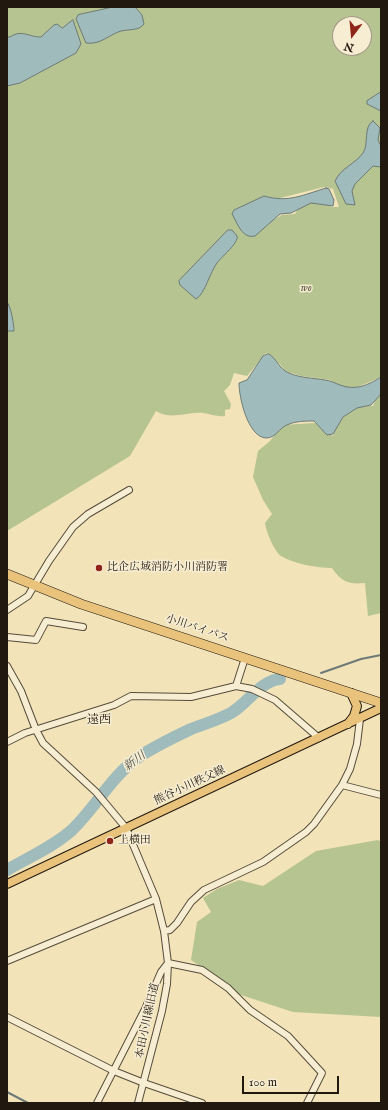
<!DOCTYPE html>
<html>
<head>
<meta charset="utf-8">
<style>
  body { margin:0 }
  #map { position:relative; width:388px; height:1110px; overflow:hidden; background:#f2e3b9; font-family:"IM FELL English",serif }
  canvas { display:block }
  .frame { position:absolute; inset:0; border:8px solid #211910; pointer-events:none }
  .north { position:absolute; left:332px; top:16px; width:40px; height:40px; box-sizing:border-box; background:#f7edd2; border:1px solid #a19884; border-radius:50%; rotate:196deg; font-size:11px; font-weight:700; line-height:16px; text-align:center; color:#211910 }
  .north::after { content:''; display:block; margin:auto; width:14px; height:18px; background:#8f2418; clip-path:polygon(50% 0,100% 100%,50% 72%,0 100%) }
  .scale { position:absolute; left:242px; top:1076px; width:97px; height:18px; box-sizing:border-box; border:2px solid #211910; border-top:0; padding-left:5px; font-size:12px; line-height:14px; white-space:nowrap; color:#211910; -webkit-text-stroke:3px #f7edd2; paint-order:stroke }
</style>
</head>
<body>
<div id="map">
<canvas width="388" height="1110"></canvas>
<div class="frame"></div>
<div class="north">N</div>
<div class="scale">100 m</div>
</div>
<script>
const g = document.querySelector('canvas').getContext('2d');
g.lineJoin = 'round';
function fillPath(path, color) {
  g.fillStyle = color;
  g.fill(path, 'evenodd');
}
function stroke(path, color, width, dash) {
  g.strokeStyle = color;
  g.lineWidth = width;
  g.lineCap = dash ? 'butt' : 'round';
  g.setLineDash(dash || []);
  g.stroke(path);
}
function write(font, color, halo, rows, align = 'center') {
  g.font = font + ' "IM FELL English","Noto Serif JP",serif';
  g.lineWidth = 3;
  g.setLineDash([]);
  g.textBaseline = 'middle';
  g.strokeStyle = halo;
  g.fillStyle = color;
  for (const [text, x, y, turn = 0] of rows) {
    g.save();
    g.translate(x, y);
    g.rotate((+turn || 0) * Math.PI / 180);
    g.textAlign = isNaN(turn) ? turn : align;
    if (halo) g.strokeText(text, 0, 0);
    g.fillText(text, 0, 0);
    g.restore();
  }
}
const green = new Path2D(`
  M7 7H381V377L353 389 341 388 330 380 301 376 285 371 280 364 266 353 247 376 234 373 230 385 224 391 231 404 230 409 225 410V416C217 417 210 414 203 413 186 411 172 421 156 411L130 456 7 531ZM340 24H364V48H340ZM324 187 333 189 339 207H332L317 200 301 203 295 214 282 215 264 225 280 198Z
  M381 395V613L368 616 365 583C348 585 341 581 332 568 317 568 294 564 281 556 274 551 266 531 265 523L272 514 263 500 253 477 258 451 270 441 282 425 315 423 327 433 333 436 336 422 358 406H373L376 398Z
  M378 840 381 842V1017L293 1012 241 995 191 960 197 922 211 912 203 898 217 889 239 880 263 886 316 851Z`);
const water = new Path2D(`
  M113 7H135L142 15 144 24C139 31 129 29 121 31 108 35 101 45 86 43L76 19 78 15Z
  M73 20 81 44 76 53 20 83 7 86V37H10C22 29 28 37 41 37L54 25 57 24 62 28Z
  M381 92V111L367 104V101Z
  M373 121 380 128 378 140 381 146V167L373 166 355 184 352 191 355 205 346 204 335 181C341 168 355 164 363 153 369 145 363 126 373 121Z
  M326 188 329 189 334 200 333 206 311 203 291 213 280 214 255 236C242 239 238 224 232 214L234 210 264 196C288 203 303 195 326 188Z
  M228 230H232L237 236C239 243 222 256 217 263 210 272 205 294 196 299L180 285 179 281Z
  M7 302C11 306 14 325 14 331H7Z
  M269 354C277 359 280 370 289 373 300 378 313 378 325 380 331 381 335 383 340 385 356 391 368 385 381 377V394L371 405 357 408 343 417 333 434 327 435 314 421C306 421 295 421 287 425 279 428 276 438 266 438 248 437 239 398 239 383L247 380 263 356Z`);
const stream = new Path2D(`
  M321 673 361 659 381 655
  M7 1092 28 1103`);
const river = new Path2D(`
  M7 870C29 857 53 847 72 830 96 807 112 775 140 756 156 746 174 737 191 729 204 724 218 720 231 713 247 704 260 681 280 679`);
const minor = new Path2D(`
  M7 610 28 596 49 561 73 527 88 514 129 490
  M7 637 36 640 46 621 83 627
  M7 666 21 691 36 730 43 743 96 792 126 828 156 899 164 931 168 963 167 984 162 1011 138 1103
  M236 686 245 658
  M7 742 25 733 114 705 131 696 191 697 236 686 252 689 275 700 319 738
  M342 785 381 795
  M164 931 170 930 177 923 191 902 204 890 263 862 306 832 314 824 342 785 350 769 357 744 360 719
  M7 961 156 899
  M7 1017 114 1071 144 1083 202 1103
  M97 1103 145 1009 161 972 168 963 202 970 228 988 250 1010 288 1036 322 1073 307 1103`);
const major = new Path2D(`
  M348 724 354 716 357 706 351 693
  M7 884 381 708`);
const highway = new Path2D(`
  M7 574 81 604 381 703`);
const markers = [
  [99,568,4,"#8f2418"],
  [110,841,4,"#8f2418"]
];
const parkNames = [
  ["wo",306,289]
];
const poiNames = [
  ["比企広域消防小川消防署",107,568],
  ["上横田",118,841]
];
const streetNames = [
  ["小川バイパス",197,629,18],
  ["熊谷小川秩父線",190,786,-25],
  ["本田小川線旧道",148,1021,-78]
];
const neighbourhoodNames = [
  ["遠西",99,721]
];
const waterNames = [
  ["新川",135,762,-37]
];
fillPath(green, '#b6c492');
fillPath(water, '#a0bbbb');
stroke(water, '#6d7a77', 1);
stroke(stream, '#6d7a77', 2);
stroke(river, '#a0bbbb', 12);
stroke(minor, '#554c3a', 8);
stroke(major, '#211910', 10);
stroke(highway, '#211910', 10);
stroke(minor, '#f7edd2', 6);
stroke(major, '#e9c27c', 8);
stroke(highway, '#e9c27c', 9);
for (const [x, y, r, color] of markers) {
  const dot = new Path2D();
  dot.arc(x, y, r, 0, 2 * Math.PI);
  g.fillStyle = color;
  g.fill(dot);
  stroke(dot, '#f7edd2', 1.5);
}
write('italic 11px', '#55553e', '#f7edd2', parkNames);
write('11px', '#211910', '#f7edd2', poiNames, 'left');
write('11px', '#211910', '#f7edd2', streetNames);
write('12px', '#211910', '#f7edd2', neighbourhoodNames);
write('italic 12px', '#4d524c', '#f7edd2', waterNames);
</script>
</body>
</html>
